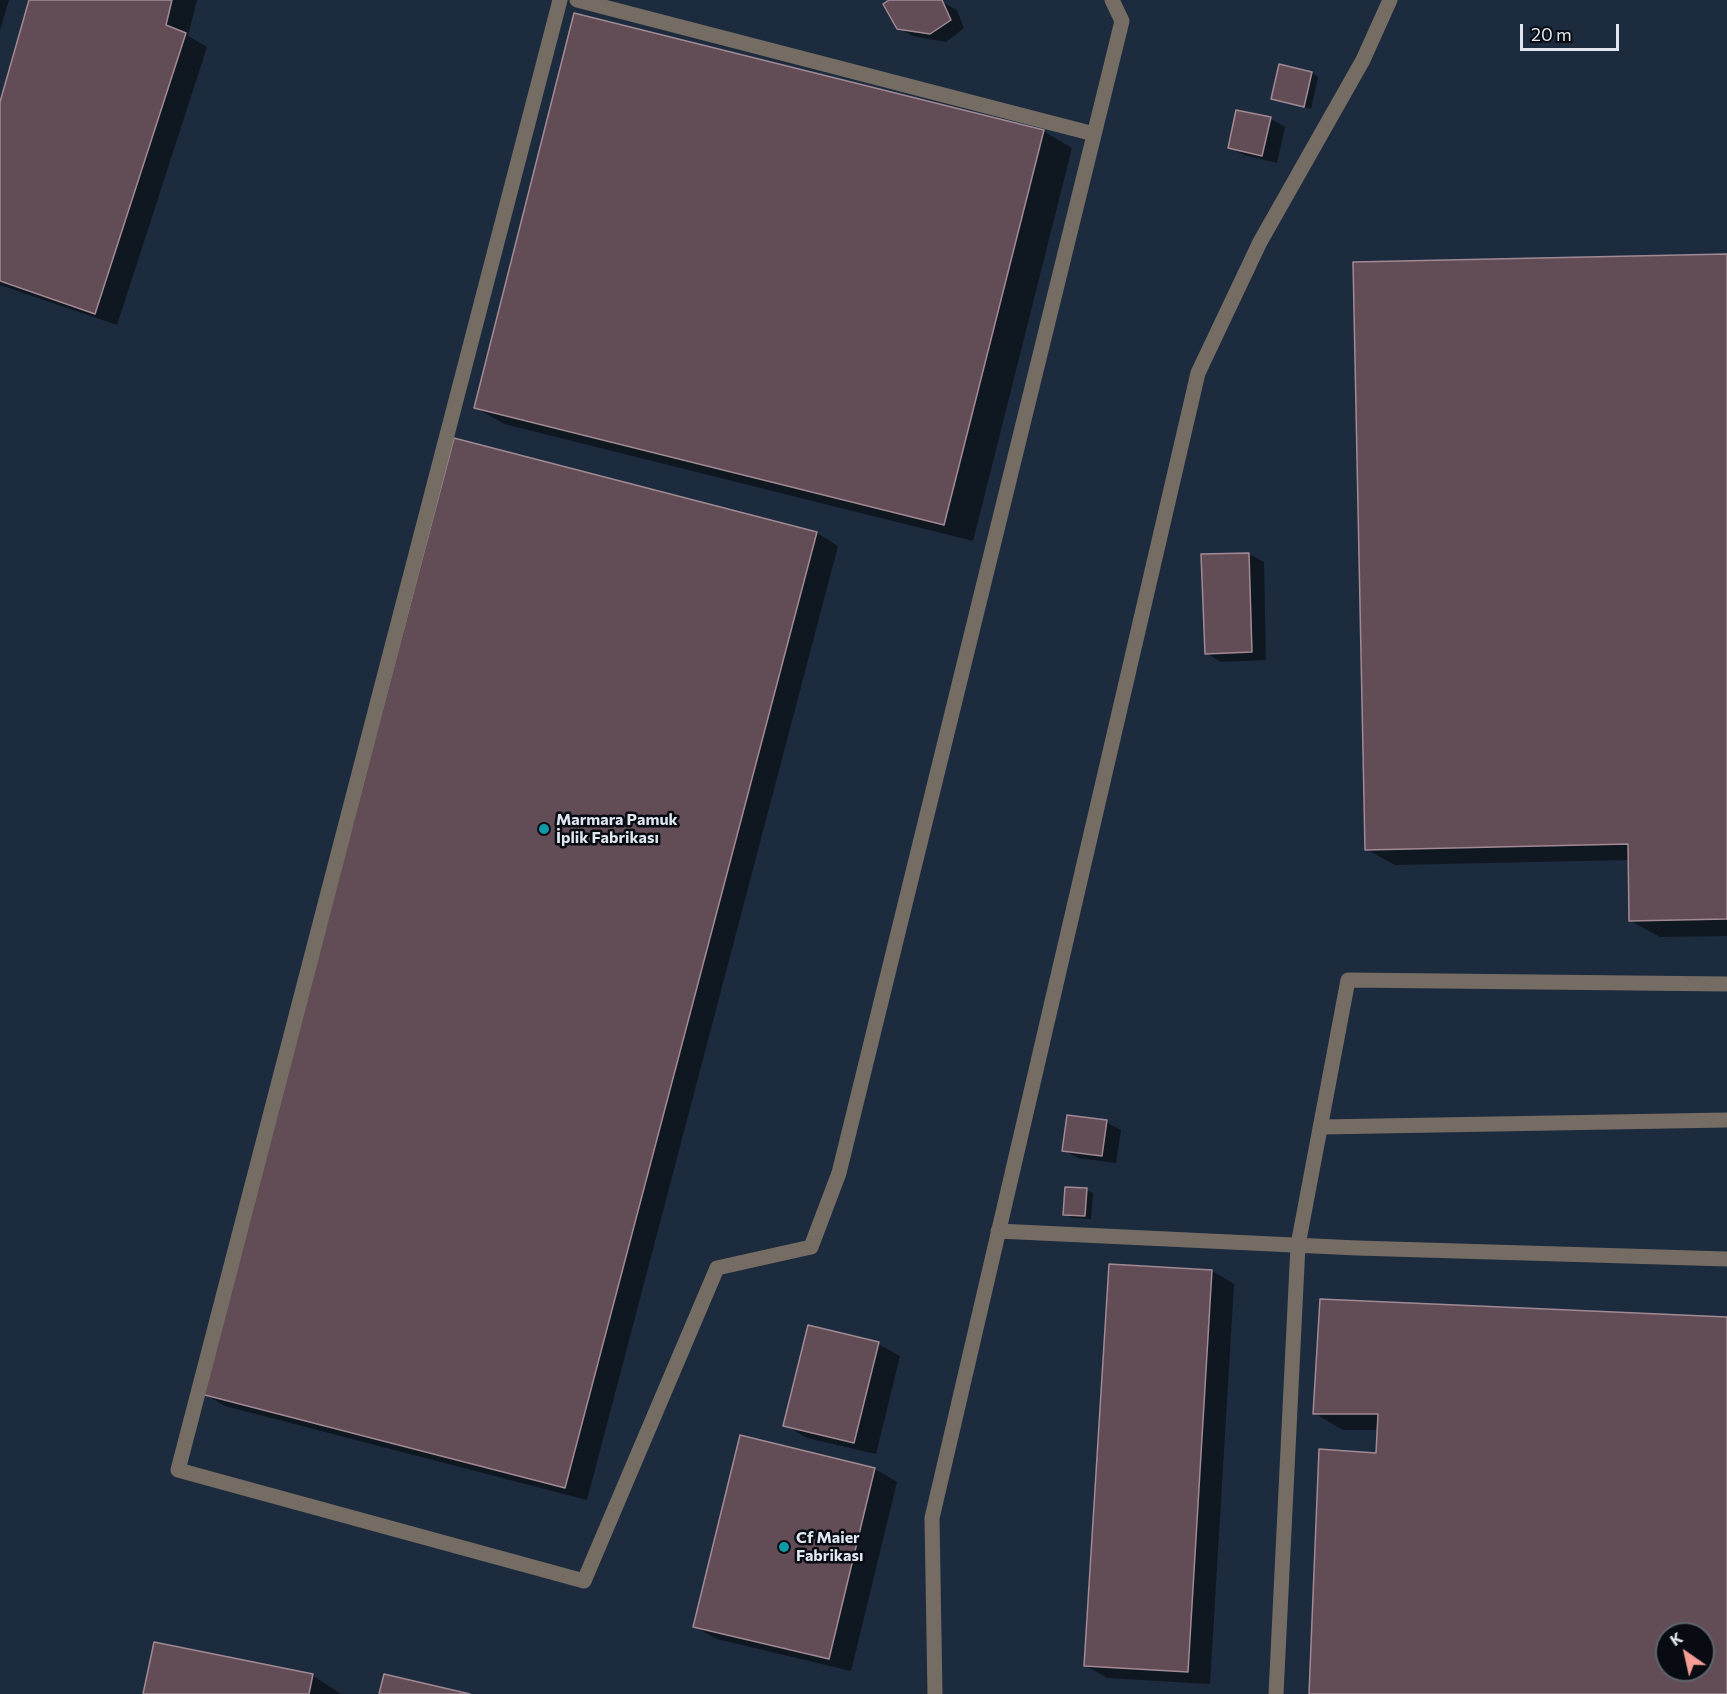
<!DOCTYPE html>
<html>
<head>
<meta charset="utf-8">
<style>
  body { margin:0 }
  #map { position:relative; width:1727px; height:1694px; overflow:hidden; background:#192331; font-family:Commissioner,sans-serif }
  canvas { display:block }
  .north { position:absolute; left:1655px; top:1622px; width:60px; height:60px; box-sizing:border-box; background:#080c12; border:2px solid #5e646b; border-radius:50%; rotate:326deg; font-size:16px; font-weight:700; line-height:24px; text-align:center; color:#e0e7f0 }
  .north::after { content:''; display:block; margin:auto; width:21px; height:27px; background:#f59c95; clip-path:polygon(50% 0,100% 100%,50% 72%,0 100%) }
  .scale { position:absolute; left:1520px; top:24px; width:99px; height:27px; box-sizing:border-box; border:3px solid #e0e7f0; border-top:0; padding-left:8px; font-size:18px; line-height:21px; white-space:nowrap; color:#e0e7f0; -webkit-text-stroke:4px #080c12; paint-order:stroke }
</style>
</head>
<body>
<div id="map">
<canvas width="1727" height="1694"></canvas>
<div class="north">K</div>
<div class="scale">20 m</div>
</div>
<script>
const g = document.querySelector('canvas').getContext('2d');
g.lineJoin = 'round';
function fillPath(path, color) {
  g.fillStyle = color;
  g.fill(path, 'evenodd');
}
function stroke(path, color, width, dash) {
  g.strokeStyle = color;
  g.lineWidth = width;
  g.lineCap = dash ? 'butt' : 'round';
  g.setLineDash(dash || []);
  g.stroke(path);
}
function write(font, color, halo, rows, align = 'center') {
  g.font = font + ' Commissioner,sans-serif';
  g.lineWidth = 5;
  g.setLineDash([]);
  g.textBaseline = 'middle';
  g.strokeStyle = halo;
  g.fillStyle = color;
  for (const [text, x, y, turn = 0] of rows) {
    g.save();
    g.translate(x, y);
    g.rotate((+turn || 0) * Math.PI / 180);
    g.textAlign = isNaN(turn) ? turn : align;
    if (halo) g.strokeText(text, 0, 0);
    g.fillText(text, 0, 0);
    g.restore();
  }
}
const built = new Path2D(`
  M0 0H1727V1694H0ZM1667 1634H1703V1670H1667Z`);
const shadow = new Path2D(`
  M0 0H9L0 30Z
  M30 0H197L188 36 207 47 117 325 0 285V108Z
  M891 0H938L957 10 964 28 946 42 913 36 898 28Z
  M1312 73 1318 77 1311 109 1273 99Z
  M1271 119 1285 127 1277 163 1244 155 1229 147Z
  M1043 131 1072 148 973 541 504 424 475 407Z
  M1727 255V936L1660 937 1631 921 1629 860 1395 865 1366 849Z
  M817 533 838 546 587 1500 225 1406 203 1393Z
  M1249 554 1264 562 1266 660 1221 662 1206 653 1203 556Z
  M1106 1122 1121 1130 1116 1163 1078 1158 1064 1150Z
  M1086 1190 1093 1193 1091 1219 1072 1218 1065 1214Z
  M1110 1266 1212 1271 1234 1284 1210 1684 1107 1678 1085 1665Z
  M1727 1319V1694H1311L1378 1454 1379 1430H1343L1314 1413ZM1667 1634H1703V1670H1667Z
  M878 1344 900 1356 876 1454 807 1438 785 1425Z
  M875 1469 897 1482 851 1671 717 1639 695 1627Z
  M312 1675 341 1694H145Z`);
const building = new Path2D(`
  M29 0H172L166 25 186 33 95 314 0 281V102Z
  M889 0H942L951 20 930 34 897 29 883 4Z
  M574 13 1044 130 944 525 474 408Z
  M1279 64 1312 72 1304 107 1271 99Z
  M1236 110 1271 117 1262 156 1228 148Z
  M1727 254V919L1629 921 1628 844 1365 850 1353 262Z
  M454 438 817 532 565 1488 201 1394Z
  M1249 553 1252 652 1205 654 1201 554Z
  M1067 1115 1107 1120 1102 1156 1062 1151Z
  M1065 1187 1087 1188 1085 1216 1063 1215Z
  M1109 1264 1212 1270 1188 1672 1084 1666Z
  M1320 1299 1727 1317V1694H1309L1319 1449 1376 1453 1378 1414H1313ZM1667 1634H1703V1670H1667Z
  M808 1325 879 1342 854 1443 783 1426Z
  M740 1435 875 1468 829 1659 693 1627Z
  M154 1642 313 1674 309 1694H143Z
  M384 1674 470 1694H379Z`);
const minor = new Path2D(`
  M560 0 178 1470 584 1581 717 1268 811 1247 839 1173 1122 21 1112 0
  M577 0 1094 134
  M1321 1127 1727 1120
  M998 1231 1357 1248 1727 1259
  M935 1694 932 1518 1198 373 1260 242 1363 60 1390 0
  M1276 1694 1298 1245 1348 980 1727 984`);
const markers = [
  [544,829,6,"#0f9aa8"],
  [784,1547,6,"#0f9aa8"]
];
const poiNames = [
  ["Marmara Pamuk",556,820],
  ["İplik Fabrikası",556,838],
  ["Cf Maier",796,1538],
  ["Fabrikası",796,1556]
];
fillPath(built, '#1d2b3e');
fillPath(shadow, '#0007');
fillPath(building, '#624d56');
stroke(building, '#a18a94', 1.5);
stroke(minor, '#756d63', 15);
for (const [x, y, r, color] of markers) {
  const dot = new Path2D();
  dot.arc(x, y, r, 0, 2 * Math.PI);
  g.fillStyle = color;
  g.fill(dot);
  stroke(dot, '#080c12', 2);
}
write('bold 16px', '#e0e7f0', '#080c12', poiNames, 'left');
</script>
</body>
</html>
